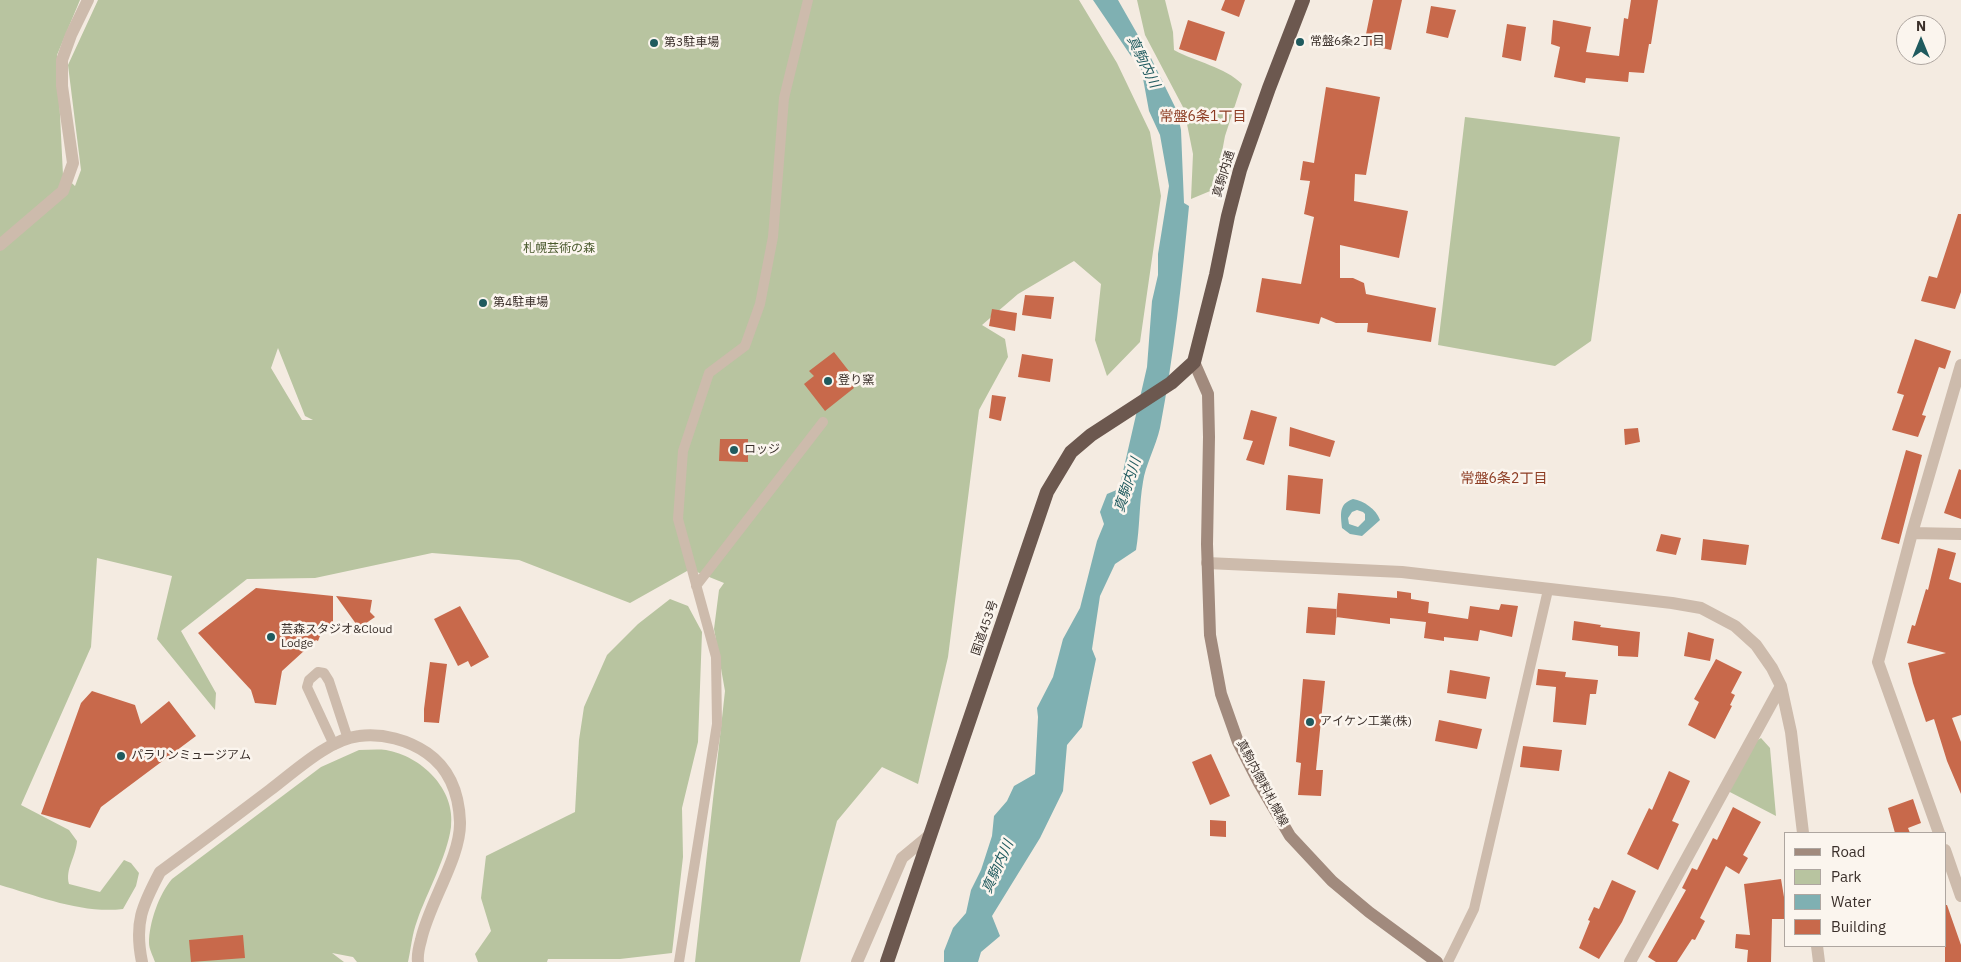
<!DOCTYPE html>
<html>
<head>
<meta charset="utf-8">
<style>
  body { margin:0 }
  #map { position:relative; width:1961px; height:962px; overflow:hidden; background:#f4ebe1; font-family:"IBM Plex Sans",sans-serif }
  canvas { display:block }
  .legend { position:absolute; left:1784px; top:832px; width:162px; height:115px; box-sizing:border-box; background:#fbf5ee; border:1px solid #aea6a0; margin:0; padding:6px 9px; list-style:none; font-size:15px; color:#3b302b }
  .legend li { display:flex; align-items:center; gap:10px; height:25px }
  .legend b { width:25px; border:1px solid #aea6a0 }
  .north { position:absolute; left:1896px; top:15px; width:50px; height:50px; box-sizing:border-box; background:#fbf5ee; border:1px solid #aea6a0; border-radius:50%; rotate:0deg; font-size:14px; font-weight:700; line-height:20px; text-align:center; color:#3b302b }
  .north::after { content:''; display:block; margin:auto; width:18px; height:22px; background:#1f5a5e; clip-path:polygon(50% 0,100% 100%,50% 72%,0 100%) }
</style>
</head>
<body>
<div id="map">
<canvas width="1961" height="962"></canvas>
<ul class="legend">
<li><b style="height:6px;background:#a18a7d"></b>Road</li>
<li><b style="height:14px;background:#b8c4a0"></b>Park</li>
<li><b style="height:14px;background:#7fb0b2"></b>Water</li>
<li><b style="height:14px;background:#c8694b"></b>Building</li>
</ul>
<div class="north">N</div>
</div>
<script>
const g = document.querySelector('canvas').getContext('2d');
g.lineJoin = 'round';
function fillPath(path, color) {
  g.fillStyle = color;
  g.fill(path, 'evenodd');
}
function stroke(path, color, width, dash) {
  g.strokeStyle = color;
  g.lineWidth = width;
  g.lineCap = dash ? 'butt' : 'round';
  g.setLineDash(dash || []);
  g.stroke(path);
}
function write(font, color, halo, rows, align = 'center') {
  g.font = font + ' "IBM Plex Sans","Noto Sans JP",sans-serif';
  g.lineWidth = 5;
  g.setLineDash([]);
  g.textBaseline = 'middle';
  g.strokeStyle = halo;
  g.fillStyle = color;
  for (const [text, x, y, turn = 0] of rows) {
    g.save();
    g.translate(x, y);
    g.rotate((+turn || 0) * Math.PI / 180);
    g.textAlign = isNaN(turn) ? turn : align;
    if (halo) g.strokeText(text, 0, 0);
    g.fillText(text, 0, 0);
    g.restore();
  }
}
const green = new Path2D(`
  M0 0H80L57 55 63 175 75 186 81 170 68 65 98 0H1079L1117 63 1150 132 1161 196 1140 342 1107 376 1095 340 1101 284 1074 261 1018 294 982 325 1005 339 1008 357 979 410 948 657 918 784 882 767 837 821 800 962H695L725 691 714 629 719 590 724 583 687 568V571L630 603 519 560 432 553 315 578 247 579 181 631 216 693 215 710 157 639 172 576 97 558 91 647 21 805 69 830 77 841C76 857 65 869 69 884L100 892 124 860 131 863 139 873 136 886 123 909C82 914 38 896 0 885ZM278 348 305 416 313 420H302L271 368Z
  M1137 0H1165L1173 32 1174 50C1196 62 1225 67 1242 84L1225 136 1215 189 1191 199 1193 154 1184 109 1145 35Z
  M1465 117 1620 137 1591 341 1555 366 1438 345Z
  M670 599 688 606 702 632 698 742 682 808 683 857 672 953 620 959H548L547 962H478L475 954 491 931 481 898 486 856 575 812 579 740 584 707 607 655 638 624Z
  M1761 738 1770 748 1776 816 1726 790 1746 747Z
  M359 750C368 750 377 749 386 750 421 756 456 789 451 827 447 857 427 892 417 921 412 934 411 949 408 962H357L353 957 332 953 344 962H155C153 956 149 949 149 943 149 923 159 894 172 879L321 767Z`);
const water = new Path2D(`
  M1093 0H1118L1151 58 1177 111 1181 130 1182 155 1184 203 1189 206C1182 280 1174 355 1160 428 1156 446 1145 466 1143 482 1139 505 1140 527 1136 550L1115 564 1100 596 1092 649 1096 659 1082 727 1067 745 1063 791 1040 838 992 916 1000 936 981 952 978 962H944V951L953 928 966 913 971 890 981 870 992 836 994 816 1007 801 1014 786 1035 774 1038 717 1037 708 1053 677 1063 639 1080 608 1097 541 1104 524 1100 512 1107 494 1119 489 1147 367 1152 301 1158 275V254L1169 186 1160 135 1149 111 1140 62 1131 56Z
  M1353 499C1364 501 1376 509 1380 520L1362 536 1350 534 1342 528C1341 515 1338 504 1353 499ZM1357 510 1363 512 1365 514V520L1358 527 1349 524 1348 518 1352 512Z`);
const building = new Path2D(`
  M1225 0H1245L1239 17 1221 10Z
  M1373 0H1402L1391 50 1364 44Z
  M1631 0H1658L1651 44H1649L1644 73 1629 72 1628 82 1586 78 1585 83 1554 77 1560 47 1551 44 1553 20 1591 27 1586 52 1619 56 1624 18 1628 19Z
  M1431 6 1456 10 1448 38 1426 33Z
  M1188 20 1225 32 1216 61 1179 49Z
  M1507 24 1526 27 1521 61 1502 57Z
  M1326 87 1380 97 1366 175 1355 174 1354 201 1408 211 1399 258 1340 245V278H1353L1364 283 1366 294 1436 308 1431 342 1367 332 1368 323H1336L1321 317 1319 324 1256 312 1262 278 1301 284 1314 217 1304 214 1310 181 1300 180 1303 161 1314 163Z
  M1958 214H1961V292L1955 309 1921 301 1929 276 1937 278Z
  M1025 295 1054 297 1051 319 1022 315Z
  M992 309 1017 313 1015 331 989 326Z
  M1915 339 1951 351 1945 369 1939 367 1922 415 1926 416 1918 437 1892 430 1904 395 1897 393Z
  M834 352 852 375 847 378 854 388 825 411 804 384 814 376 809 371Z
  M1022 354 1053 359 1050 382 1018 377Z
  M992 395 1006 397 1001 421 989 418Z
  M1251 410 1277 417 1264 465 1246 460 1253 441 1243 439Z
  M1290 427 1335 441 1330 457 1289 446Z
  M1638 428 1640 442 1625 445 1624 429Z
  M720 439H748V462L719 461Z
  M1906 450 1922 455 1899 544 1881 539Z
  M1959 469 1961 470V519L1944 513Z
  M1288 475 1323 479 1320 514 1286 510Z
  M1661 534 1681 538 1676 555 1656 551Z
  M1703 539 1749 545 1746 565 1701 560Z
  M1938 548 1956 553 1949 579 1961 583V715L1952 718 1961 742V794L1947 761 1934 719 1926 722 1913 683 1908 663 1946 653 1907 643 1912 625 1915 626 1926 589 1928 590Z
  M256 588 333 596V627L323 628 318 641 316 640 282 671 276 705 255 703 251 690 198 633Z
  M1397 591 1411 593V599L1429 602 1428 613 1468 619 1470 606 1499 610 1501 604 1518 606 1512 637 1480 630 1478 641 1444 637V641L1424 638 1426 622 1390 618V624L1336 617 1338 593 1397 598Z
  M336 596 372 600 370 612 375 617 359 628Z
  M460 606 489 657 471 667 468 661 458 666 434 619Z
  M1308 607 1337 609 1335 635 1306 633Z
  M1574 621 1601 625 1600 627 1640 632 1638 657 1618 656V646L1572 640Z
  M1688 632 1714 639 1710 661 1684 656Z
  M1716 659 1742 672 1731 693 1735 695 1730 705 1732 706 1715 739 1688 725 1699 702 1694 699Z
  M430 662 447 664 439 723 424 722V709Z
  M1538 669 1566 672 1565 677 1598 680 1596 694H1590L1586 725 1553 722 1556 687 1536 685Z
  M1450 670 1490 677 1486 699 1447 693Z
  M1303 679 1325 681 1316 770H1323L1321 796 1298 795 1301 763 1296 762Z
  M92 691 135 705 141 724 169 701 196 736 101 807 90 828 41 814 81 703Z
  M1439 720 1482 729 1477 749 1435 741Z
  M1523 746 1562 750 1559 771 1520 767Z
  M1211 754 1230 796 1210 805 1192 762Z
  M1669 771 1690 781 1672 821 1679 824 1658 870 1627 854 1649 808 1652 810Z
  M1913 799 1921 823 1908 828 1910 833H1895L1888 808Z
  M1733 807 1761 822 1743 855 1748 858 1739 874 1726 866 1700 918 1705 921 1695 940 1692 939 1677 962H1656L1648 957 1686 890 1682 888 1692 868 1697 870 1713 838 1717 840Z
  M1210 820 1226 821V837L1210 836Z
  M1781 879 1785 903V919H1772L1771 962H1747L1748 950 1735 948 1736 934 1750 935 1744 884Z
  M1612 880 1636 891 1622 922 1599 959 1579 948 1590 921 1588 920 1594 907 1599 909Z
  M1945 905H1947L1961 945V962H1945Z
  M243 935 245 958 191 962 189 940Z`);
const service = new Path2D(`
  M696 586 823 422
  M334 745 307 687 309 680 318 672 324 673 329 681 348 739
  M679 962 717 724 716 657 678 519 683 451 709 373 745 346 760 304 773 237 784 98 808 0
  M1448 962 1474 909 1548 590`);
const minor = new Path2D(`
  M0 245 63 191 73 163 62 86V60L71 35 88 0
  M1912 533 1961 534
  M1207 563 1402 572 1672 603 1701 608 1735 626 1756 645 1772 668 1781 686 1791 732 1803 833
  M1939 833 1878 662 1912 533 1961 365
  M1945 850 1961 896
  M1817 946 1819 962
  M142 962C134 923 142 906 160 872 197 845 233 818 270 790 294 772 329 739 359 736 383 733 408 740 427 753 450 769 459 795 460 822 461 857 429 903 421 940 419 947 417 954 418 962
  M1630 962 1781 686`);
const tertiary = new Path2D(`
  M857 962 902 858 931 834`);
const secondary = new Path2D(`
  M1194 362 1208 394 1209 437 1207 544 1210 635 1221 694 1238 742 1259 783 1290 836 1332 881 1369 912 1437 962`);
const trunk = new Path2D(`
  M887 962 1047 492 1071 452 1091 435 1171 383 1194 362 1216 275 1228 216 1240 170 1269 88 1303 0`);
const markers = [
  [1300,42,5,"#1f5a5e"],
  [654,43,5,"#1f5a5e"],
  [483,303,5,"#1f5a5e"],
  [828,381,5,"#1f5a5e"],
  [734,450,5,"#1f5a5e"],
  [271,637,5,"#1f5a5e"],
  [1310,722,5,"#1f5a5e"],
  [121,756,5,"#1f5a5e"]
];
const poiNames = [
  ["常盤6条2丁目",1310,42],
  ["第3駐車場",664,43],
  ["第4駐車場",493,303],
  ["登り窯",838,381],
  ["ロッジ",744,450],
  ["芸森スタジオ&Cloud",281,630],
  ["Lodge",281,644],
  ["アイケン工業(株)",1320,722],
  ["パラリンミュージアム",131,756]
];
const streetNames = [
  ["真駒内通",1224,174,-73],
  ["国道453号",985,628,-71],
  ["真駒内御料札幌線",1262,783,62]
];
const parkNames = [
  ["札幌芸術の森",559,249]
];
const waterNames = [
  ["真駒内川",1143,62,64],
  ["真駒内川",1128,485,-72],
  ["真駒内川",998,867,-66]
];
const neighbourhoodNames = [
  ["常盤6条1丁目",1203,117],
  ["常盤6条2丁目",1504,479]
];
fillPath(green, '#b8c4a0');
fillPath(water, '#7fb0b2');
fillPath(building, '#c8694b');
stroke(service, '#cdbbac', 10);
stroke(minor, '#cdbbac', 12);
stroke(tertiary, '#cdbbac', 12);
stroke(secondary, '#a18a7d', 12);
stroke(trunk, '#6c584f', 14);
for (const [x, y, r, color] of markers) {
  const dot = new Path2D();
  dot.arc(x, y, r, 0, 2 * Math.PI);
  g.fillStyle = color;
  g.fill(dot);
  stroke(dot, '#fbf5ee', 2);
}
write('12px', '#3b302b', '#fbf5ee', poiNames, 'left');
write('12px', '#3b302b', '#fbf5ee', streetNames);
write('12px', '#4a5a2e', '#fbf5ee', parkNames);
write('italic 14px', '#1f5a5e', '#fbf5ee', waterNames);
write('14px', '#8c3b22', '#fbf5ee', neighbourhoodNames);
</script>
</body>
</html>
